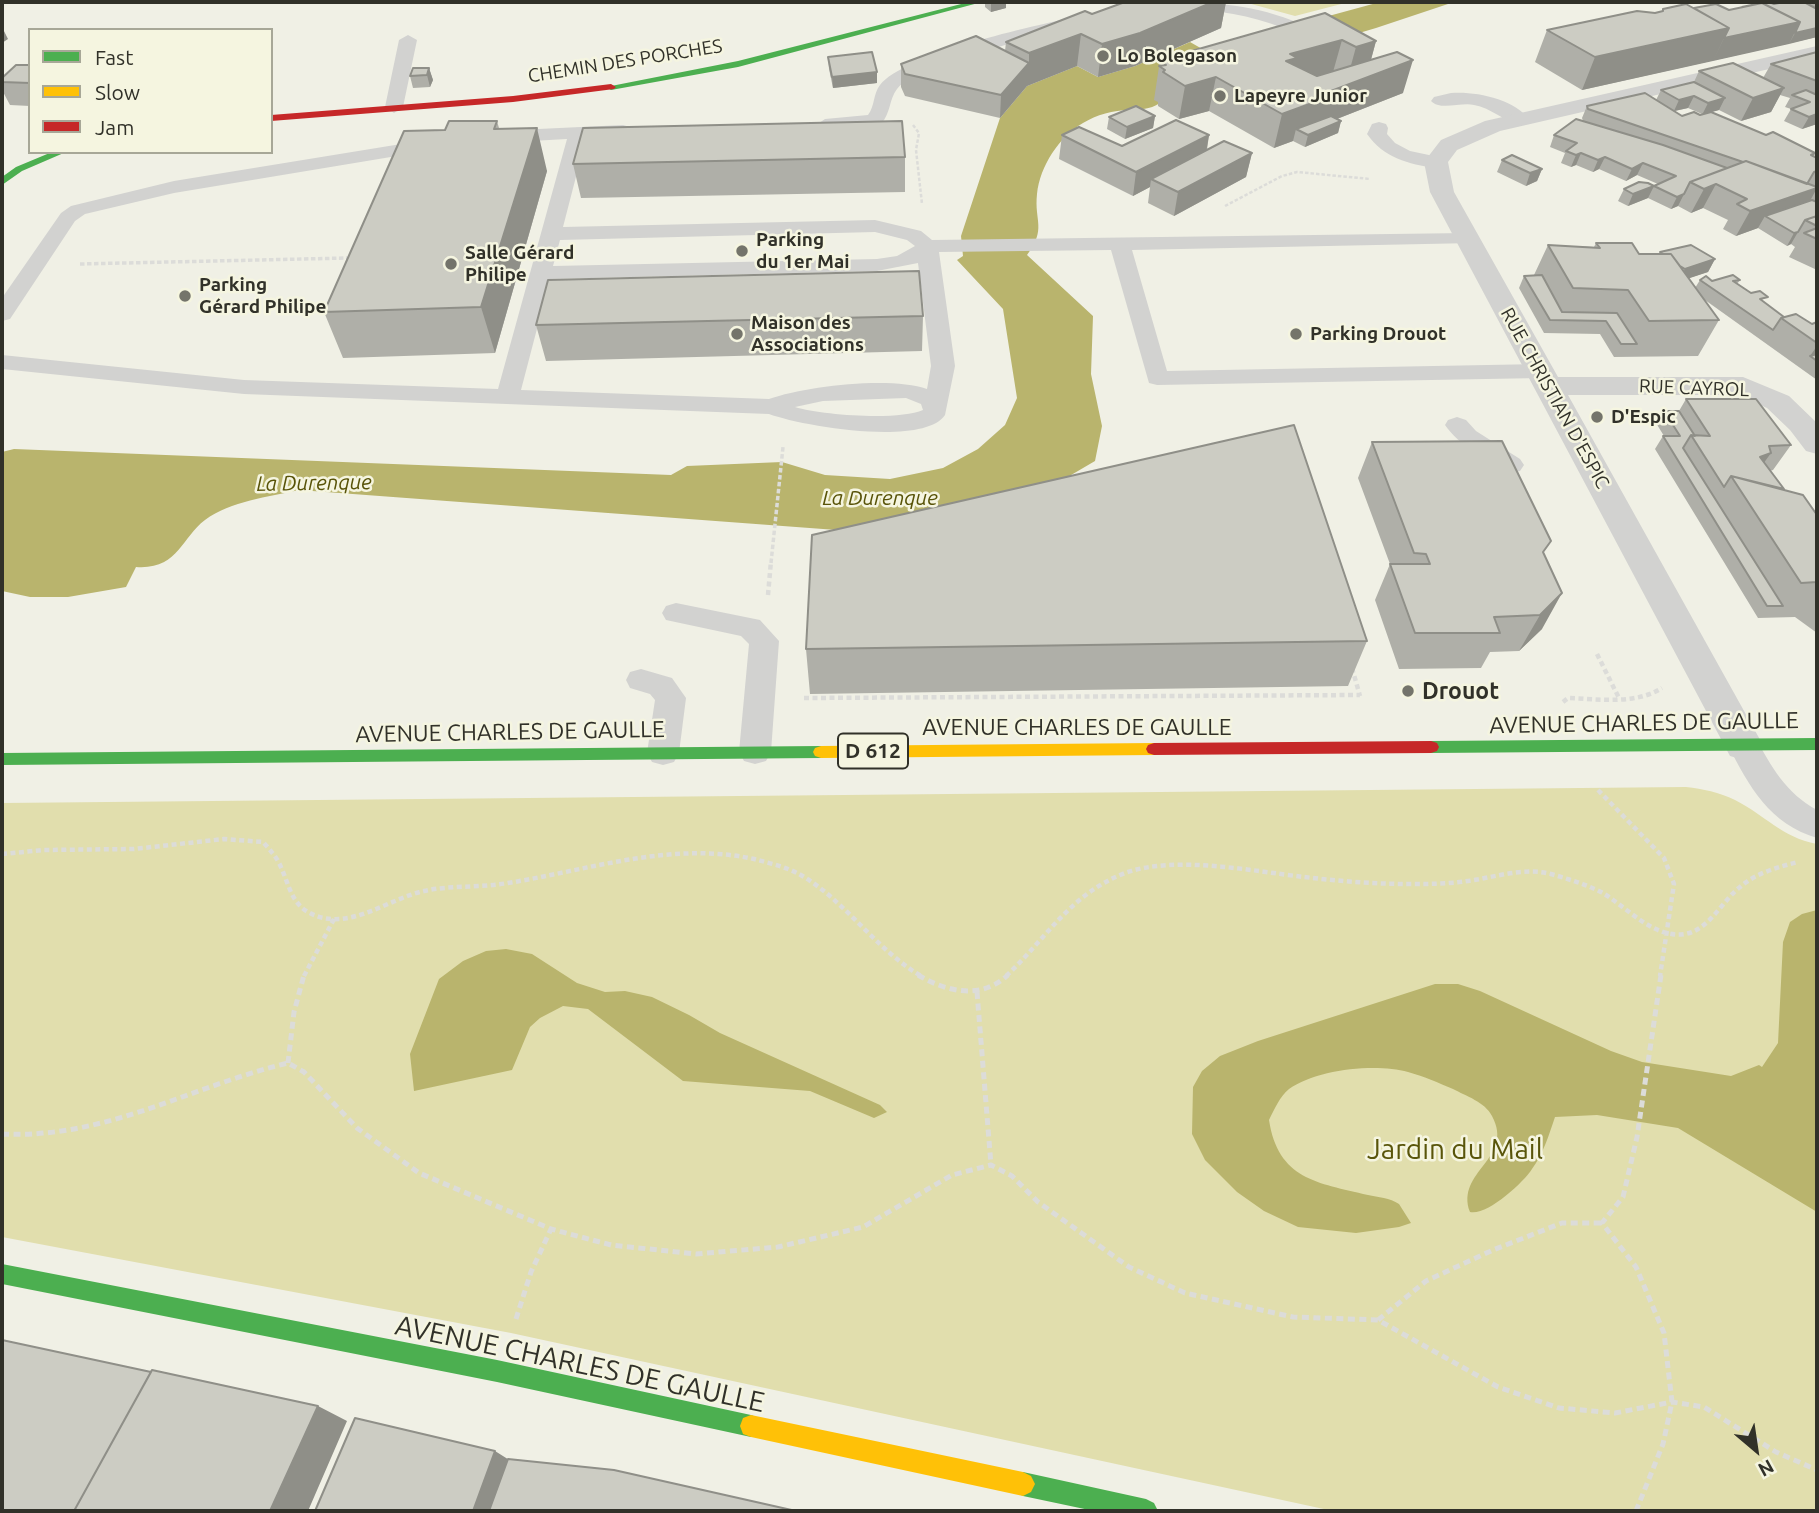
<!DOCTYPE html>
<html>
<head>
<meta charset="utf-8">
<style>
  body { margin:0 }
  #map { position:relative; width:1819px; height:1513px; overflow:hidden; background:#f0f0e5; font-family:Ubuntu,sans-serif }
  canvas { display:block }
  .frame { position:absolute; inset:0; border:4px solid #313129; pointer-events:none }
  .legend { position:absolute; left:28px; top:28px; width:245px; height:126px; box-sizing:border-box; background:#f5f5e0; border:2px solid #a7a797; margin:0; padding:9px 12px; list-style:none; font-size:21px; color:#313129 }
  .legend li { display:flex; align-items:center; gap:14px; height:35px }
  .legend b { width:35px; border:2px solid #a7a797 }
  .north { position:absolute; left:1721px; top:1415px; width:70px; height:70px; -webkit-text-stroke:5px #f5f5e0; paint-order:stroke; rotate:151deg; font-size:19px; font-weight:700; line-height:28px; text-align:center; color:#313129 }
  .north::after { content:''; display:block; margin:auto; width:24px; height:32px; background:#313129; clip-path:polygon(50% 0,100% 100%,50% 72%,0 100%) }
</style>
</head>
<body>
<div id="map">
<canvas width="1819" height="1513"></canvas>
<div class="frame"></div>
<ul class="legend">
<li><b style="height:9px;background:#4caf50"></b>Fast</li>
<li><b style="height:9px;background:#ffc107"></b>Slow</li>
<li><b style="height:9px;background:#c62828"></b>Jam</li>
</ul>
<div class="north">N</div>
</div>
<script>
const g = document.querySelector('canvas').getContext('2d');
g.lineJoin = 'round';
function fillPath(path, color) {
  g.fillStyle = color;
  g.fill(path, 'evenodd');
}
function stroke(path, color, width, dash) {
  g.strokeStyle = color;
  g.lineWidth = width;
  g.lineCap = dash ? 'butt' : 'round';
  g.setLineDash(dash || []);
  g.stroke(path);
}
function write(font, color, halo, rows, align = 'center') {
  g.font = font + ' Ubuntu,sans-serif';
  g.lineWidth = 5;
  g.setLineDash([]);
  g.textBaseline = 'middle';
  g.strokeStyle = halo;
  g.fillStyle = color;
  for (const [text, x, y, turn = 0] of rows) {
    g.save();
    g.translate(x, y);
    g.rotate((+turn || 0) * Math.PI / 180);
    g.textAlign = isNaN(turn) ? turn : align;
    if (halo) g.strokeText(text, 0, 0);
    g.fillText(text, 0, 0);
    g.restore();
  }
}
const green = new Path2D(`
  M1244 2H1349L1295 16Z
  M1686 787C1703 789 1719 792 1735 800 1765 815 1781 837 1817 844V1511H1333L511 1333 2 1237V803Z`);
const water = new Path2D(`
  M1380 2H1454L1376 28 1156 93 1160 103C1149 110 1141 109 1129 110 1114 110 1096 115 1083 123 1059 137 1040 166 1037 194 1034 222 1047 228 1027 255L1093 316 1091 374 1102 426 1095 461 1008 512 944 538 299 490C268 497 231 501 205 520 181 538 178 570 136 567L126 587 68 597H30L2 591V452L14 449 671 475 687 466 782 462 825 475 890 479 943 468 978 449 1005 425 1017 398 1003 309 957 260 963 256 961 236 1000 118 1027 86 1077 66 1098 77 1135 66 1190 42 1204 50Z
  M1817 910V1212L1678 1128 1597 1115 1555 1117C1549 1135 1543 1154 1532 1169 1523 1183 1487 1216 1470 1212 1455 1171 1515 1159 1492 1116 1485 1102 1466 1096 1453 1089 1439 1083 1423 1076 1408 1072 1376 1063 1317 1069 1289 1089 1280 1096 1274 1110 1269 1120 1278 1179 1317 1183 1368 1195 1378 1197 1390 1198 1399 1204L1411 1223 1399 1227 1356 1233 1298 1227 1264 1211 1237 1192 1205 1160 1192 1134 1193 1087 1202 1071 1220 1056 1258 1041 1435 984H1458L1480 991 1611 1051 1642 1062 1731 1076 1759 1065 1762 1067 1778 1043 1783 942 1790 922 1802 914Z
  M506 949 532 954 577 983 605 992 625 991 652 997 689 1015 720 1033 880 1105 887 1112 874 1118 810 1091 683 1081 588 1009 563 1006 540 1018 530 1027 512 1070 414 1091 410 1054 439 979 463 961 486 951Z`);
const pathFar3 = new Path2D(`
  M913 125 919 133 916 150 922 204
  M1225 206 1282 176 1297 172 1370 179`);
const pathFar2 = new Path2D(`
  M80 264 347 258
  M771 563 783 447`);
const pathFar1 = new Path2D(`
  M768 595 771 561
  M1597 654 1619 698
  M1352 668 1360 696
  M804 698 1360 695
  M1563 702 1568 698C1599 699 1635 705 1662 688
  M1598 790 1664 858 1674 884 1660 976
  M2 854 44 850 134 849 224 839 263 842C269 849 275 855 279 863 288 880 290 902 308 912 346 934 387 899 424 891 451 885 480 888 508 883 589 870 671 841 754 859 769 863 786 867 799 874 844 899 875 949 921 976
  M304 976 334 919
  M1006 976C1046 939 1070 894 1125 873 1175 855 1252 871 1304 877 1339 881 1374 884 1409 884 1429 884 1448 884 1468 881 1496 877 1523 867 1551 874 1568 879 1585 884 1601 892 1626 906 1653 939 1685 934 1709 930 1722 901 1740 887 1756 873 1778 867 1798 862`);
const path = new Path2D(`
  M918 975C947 992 981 1000 1008 975
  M977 992 991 1165
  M288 1063 294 1012 304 975
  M2 1134C107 1139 188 1087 288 1063L304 1072 357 1128 419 1173 551 1229 611 1245 696 1254 778 1247 863 1227 952 1175 991 1165 1012 1176 1038 1202 1129 1267 1185 1293 1293 1317 1378 1320 1498 1387 1559 1408 1615 1413 1672 1402 1704 1407 1776 1452 1817 1470
  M516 1319 531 1272 551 1229
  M1378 1320 1426 1281 1493 1250 1562 1223H1602
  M1636 1511 1663 1444 1672 1402 1664 1333 1636 1267 1602 1223 1623 1197 1637 1137 1661 975`);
const lane = new Path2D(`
  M1175 2C1223 2 1264 7 1308 27 1317 31 1329 35 1336 43L1333 47C1317 51 1298 34 1283 28 1250 15 1217 10 1182 9L1176 7Z
  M1076 17 1084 22 1082 26 1037 35 925 70C916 75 904 80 897 89 889 99 891 113 881 124L825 131 816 125 825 119 868 115C875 106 873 94 880 85 903 55 1035 25 1076 17Z
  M408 35 417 40 403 107 394 113 385 107 399 40Z
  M1451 93C1476 91 1514 99 1530 120L1521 126C1504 121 1491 108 1474 105 1461 102 1440 111 1431 101L1434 97Z
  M1379 122 1386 124 1388 128 1387 134 1395 143 1410 151 1443 158 1446 162 1436 168C1408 164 1384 158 1367 134L1372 124Z
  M623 125 630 127 632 131 630 135 586 138 563 227 875 220 921 231 932 240 1467 233 1474 235 1478 239 1474 243 1132 250 1167 371 1541 364 1549 366 1553 371 1549 376 1541 378 1157 385 1149 383 1111 250 939 252 955 366 945 415C924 447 801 426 769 414L244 394 2 369V355L244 380 498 389 567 139 496 143 486 137 496 131ZM875 232 907 240 915 246 897 256 877 259 553 266 560 240ZM918 263 931 366 927 389C891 376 805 386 769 399L521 390 550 279 877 271ZM906 398 921 404 923 410C898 421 821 415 795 407L823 401Z
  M438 138 448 144 445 148 174 193 85 214 75 221 10 319 2 321V298L61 213 71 206 174 181Z
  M1457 417 1466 420 1476 431 1520 459 1524 465 1520 471C1499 476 1457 443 1445 425L1448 420Z
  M676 603 760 620 779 641 771 752 766 761 755 764 744 761 739 752 749 644 741 636 666 620 662 613 666 606Z
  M641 669 672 678 686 698 679 753 674 762 663 765 652 762 647 753 655 700 650 694 630 688 626 680 630 672Z
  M1744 733 1755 736C1771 767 1786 793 1817 810V838C1770 824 1749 787 1728 745L1733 736Z`);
const street = new Path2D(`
  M1817 46V58L1500 131 1457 150 1448 162 1454 192 1558 377H1743L1789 396 1817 423V454L1806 451 1790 430 1767 408 1738 395H1568L1763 745 1758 756 1744 760 1730 756 1430 192 1424 162 1441 140 1485 121Z`);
const fast = new Path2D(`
  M969 2H982L738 67 611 90 606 87 738 61Z
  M52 152H66L22 171 2 185V177L16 167Z
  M1817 738V750L1431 753 1425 751 1423 747 1425 743 1431 741Z
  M821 746 827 748 829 752 827 756 821 758 2 765V753Z
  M2 1264 497 1360 751 1415 759 1418 762 1426 759 1434 751 1437 497 1382 2 1284Z
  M1023 1472 1146 1499 1154 1503 1158 1511H1094L1023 1496 1015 1492 1011 1484 1015 1476Z`);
const slow = new Path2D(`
  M1154 743 1160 745 1162 749 1160 753 1154 755 821 758 815 756 813 752 815 748 821 746Z
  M751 1415 1023 1472 1031 1476 1035 1484 1031 1492 1023 1496 751 1437 743 1434 740 1426 743 1418Z`);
const jam = new Path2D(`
  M611 84 616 87 614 89 513 102 271 121V115L513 96Z
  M1431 741 1437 743 1439 747 1437 751 1431 753 1154 755 1148 753 1146 749 1148 745 1154 743Z`);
const wall = new Path2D(`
  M985 2H1006V8L991 12 985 7Z
  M1120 2H1226L1221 28 1135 66 1098 77 1077 66 1027 86 1000 118 905 96 901 87V64L1005 51 1006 42 1092 14 1119 4Z
  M1766 2H1817V37L1582 90 1535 62 1547 30 1662 12 1663 9 1729 10Z
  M1325 13 1376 41 1371 60 1403 93 1337 119 1341 121 1338 133 1305 147 1293 141 1274 148 1209 111 1179 119 1158 106V102L1154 100 1160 60Z
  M1817 52V124L1802 129 1784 121 1791 109 1785 107 1790 98 1780 95 1771 112 1741 121 1719 110 1706 113 1815 153 1814 156 1817 158V270L1789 257 1795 247 1791 244 1787 246 1758 228 1736 236 1723 229 1728 220 1703 208 1691 213 1678 206 1671 209 1648 198 1654 186 1658 184 1637 175 1626 181 1599 169 1593 172 1576 165 1571 167 1561 163 1565 153 1550 147 1554 135 1583 121 1582 118 1587 106 1656 100 1661 90 1694 82 1699 71 1763 78 1771 64ZM1688 108 1702 114 1682 116 1675 111Z
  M828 57 877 83 833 88 829 69Z
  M30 65V106L10 105 2 90V78Z
  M429 68 433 80 430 87 413 88 410 76Z
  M1155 116 1153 128 1125 139 1107 129 1109 117Z
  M497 121 499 128 547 171 495 353 343 358 324 312 445 130Z
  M1062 135 1122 146 1209 135 1207 150 1252 153 1246 177 1174 216 1148 203 1150 187 1133 196 1059 159Z
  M905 157V192L581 198 573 164Z
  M1502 160 1542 169 1537 181 1526 186 1497 172Z
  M1654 186 1648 198 1628 206 1618 201 1624 189Z
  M1596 243 1639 254H1659L1660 252 1715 259 1708 272 1689 278 1695 288 1700 280 1712 281 1740 280 1737 284 1784 317 1812 324 1817 322V380L1705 300 1719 320 1698 356 1614 357 1600 334 1544 333 1519 288 1524 276 1534 275 1548 245 1594 247Z
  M923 316 922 351 546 361 536 325Z
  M1686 399 1791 445 1773 470 1770 471 1784 489 1817 515V633L1795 617 1758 618 1655 449 1663 436H1664L1656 423 1664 411H1679Z
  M1372 442 1544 554 1542 629 1519 651 1490 652 1481 668 1399 669 1375 600 1390 564 1358 478Z
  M1367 641 1348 686 810 694 806 649Z`);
const shadedWall = new Path2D(`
  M991 2H1006V8L991 12Z
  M1213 2H1226L1221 28 1135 66 1098 77 1102 44Z
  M1800 22 1789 44 1713 61 1724 38Z
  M2 27 8 39 2 43Z
  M1729 28 1713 61 1582 90 1595 57Z
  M1817 28V37L1789 44 1795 33Z
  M1081 34 1077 66 1027 86 1000 118 1001 95 1029 63V53Z
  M1342 40 1333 72 1291 85 1286 61 1290 54Z
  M1376 41 1367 74 1347 80 1356 47Z
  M1413 60 1403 93 1329 122 1341 121 1338 133 1305 147 1308 135 1296 129 1293 141 1274 148 1282 114 1331 91Z
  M429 68 433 80 430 87 427 75Z
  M877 72V83L833 88 832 77Z
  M1216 77 1209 111 1179 119 1185 86Z
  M1784 88 1771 112 1741 121 1753 98Z
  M1694 96 1688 108 1674 111 1679 100Z
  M1725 98 1719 110 1702 115 1708 103Z
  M1817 114V124L1802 129 1809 117Z
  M1155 116 1153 128 1125 139 1127 127Z
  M537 128 547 171 495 353 481 307Z
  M1209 135 1205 159 1151 179 1150 187 1133 196 1136 172Z
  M1252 153 1246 177 1174 216 1178 192Z
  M1581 153 1576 165 1571 167 1576 155Z
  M1605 157 1599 169 1593 172 1598 160Z
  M1643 163 1637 175 1626 181 1632 169Z
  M1542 169 1537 181 1526 186 1530 173Z
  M1716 184 1703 208 1691 213 1704 189Z
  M1654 186 1648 198 1628 206 1633 194Z
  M1817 188 1804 212 1765 216 1758 228 1736 236 1750 211Z
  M1684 194 1678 206 1671 209 1677 197Z
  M1798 232 1791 244 1787 246 1794 233Z
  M1715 259 1708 272 1678 282 1685 269Z
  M1817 346V361L1810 356Z
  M1771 453 1753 478 1760 457Z
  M1562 593 1542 629 1519 651 1540 615Z
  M318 1406 347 1421 308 1511H270Z
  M495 1451 522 1468 506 1511H473Z`);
const building = new Path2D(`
  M1125 2H1213L1140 33 1102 44 1081 34 1029 53 1006 42 1085 11 1092 14Z
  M1766 2H1769L1774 4 1784 2H1804L1817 9V28L1795 33 1800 22 1762 3 1742 7Z
  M1762 3 1800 22 1724 38 1729 28 1694 8 1716 4 1729 10Z
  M1686 4 1729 28 1595 57 1547 30 1637 11 1655 13 1663 11V9Z
  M1325 13 1376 41 1356 47 1342 40 1290 54 1297 58 1286 61 1317 76 1397 52 1413 60 1331 91 1337 94 1282 114 1216 77 1185 86 1163 72 1165 70 1159 66 1166 65 1160 60Z
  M976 36 1029 63 1001 95 905 74 901 64Z
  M872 52 877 72 832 77 828 57Z
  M1817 52V81L1771 64Z
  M1733 63 1784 88 1753 98 1699 71Z
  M16 65H30V83L2 82V78Z
  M413 68H429L427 75 410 76Z
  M1694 82 1725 98 1708 103 1694 96 1679 100 1661 90Z
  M1806 90 1817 95V114L1809 117 1791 109 1810 102 1792 95Z
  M1645 93 1682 116 1694 112 1700 115 1711 112 1766 135 1773 132 1815 153 1811 155 1817 158V171L1814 172 1807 184 1746 161 1743 162 1588 109 1587 106Z
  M1136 106 1155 116 1127 127 1109 117Z
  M1331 116 1341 121 1308 135 1296 129Z
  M1576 119 1663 145 1727 168 1690 182 1684 194 1677 197 1654 186 1676 176 1643 163 1632 169 1605 157 1598 160 1581 153 1576 155 1566 151 1577 143 1554 135Z
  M1176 120 1209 135 1136 172 1062 135 1079 127 1122 146Z
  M449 121H497L494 129 537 128 481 307 324 312 404 131 445 130Z
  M902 121 905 157 573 164 583 128Z
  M1224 141 1252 153 1178 192 1151 179Z
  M1512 155 1542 169 1530 173 1502 160Z
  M1746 161 1817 187V188L1750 211 1737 204 1747 199 1716 184 1704 189 1690 182Z
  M1639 182 1648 183 1654 186 1633 194 1624 189Z
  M1812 200 1817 202V216L1805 220 1798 232 1794 233 1765 216Z
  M1817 216V226L1805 220Z
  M1817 228V239L1804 233Z
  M1596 243H1632L1639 254H1671L1719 320 1649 321 1628 290 1573 288 1548 245 1600 248Z
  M1691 245 1715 259 1685 269 1680 266 1671 254H1663L1660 252Z
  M919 271 923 316 536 325 548 280Z
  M1542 275 1562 312 1617 313 1637 344H1621L1606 321 1550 320 1524 276Z
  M1733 275 1740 280 1733 281 1751 293 1760 291 1768 297 1760 299 1784 317 1781 318 1773 330 1700 280 1706 276 1712 281Z
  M1796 314 1812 324 1817 322V343L1781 318Z
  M1817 354V361L1810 356Z
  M1686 399H1756L1791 445 1769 446 1771 453 1760 457 1784 489 1731 476 1724 487 1691 435 1710 436Z
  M1664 411H1679L1695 436 1691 435 1683 448 1783 606H1767L1663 436H1680Z
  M1294 425 1367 641 806 649 812 535Z
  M1502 441 1551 541 1543 552 1562 593 1540 615 1494 617 1500 633H1415L1390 564H1430L1426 554 1414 553 1372 442Z
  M1731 476 1803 495 1817 515V582L1801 583Z
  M2 1340 151 1372 74 1511H2Z
  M152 1370 318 1406 270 1511H74Z
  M355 1418 495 1451 473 1511H315Z
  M508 1459 614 1470 796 1511H489Z`);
const markers = [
  [1103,56,7,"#74746b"],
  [1220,96,7,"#74746b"],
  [742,251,7,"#74746b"],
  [451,264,7,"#74746b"],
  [185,296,7,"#74746b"],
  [737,334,7,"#74746b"],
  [1296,334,7,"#74746b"],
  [1597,417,7,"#74746b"],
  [1408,691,7,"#74746b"]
];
const farPoinames = [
  ["Lo Bolegason",1117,56],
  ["Lapeyre Junior",1234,96],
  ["Parking",756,240],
  ["du 1er Mai",756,262],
  ["Salle Gérard",465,253],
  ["Philipe",465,275],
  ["Parking",199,285],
  ["Gérard Philipe",199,307],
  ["Maison des",751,323],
  ["Associations",751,345],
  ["Parking Drouot",1310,334],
  ["D'Espic",1611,417]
];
const farStreetnames = [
  ["CHEMIN DES PORCHES",625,61,-9],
  ["RUE CAYROL",1694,388,2],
  ["RUE CHRISTIAN D'ESPIC",1555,398,61]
];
const farWaternames = [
  ["La Durenque",314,483,-1],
  ["La Durenque",880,498]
];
const shields = [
  [873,751,70]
];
const shieldNames = [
  ["D 612",873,751]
];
const poiNames = [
  ["Drouot",1422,691]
];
const streetNames = [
  ["AVENUE CHARLES DE GAULLE",1644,723,-1],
  ["AVENUE CHARLES DE GAULLE",1077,727],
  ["AVENUE CHARLES DE GAULLE",510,732,-1]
];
const nearParknames = [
  ["Jardin du Mail",1455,1150]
];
const nearStreetnames = [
  ["AVENUE CHARLES DE GAULLE",580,1364,12]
];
fillPath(green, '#e1dead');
fillPath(water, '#b9b46d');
stroke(pathFar3, '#dcdcd9', 2.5, [3.5, 2]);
stroke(pathFar2, '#dcdcd9', 3.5, [4.5, 2.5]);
stroke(pathFar1, '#dcdcd9', 4.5, [5, 3.5]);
stroke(path, '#dcdcd9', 5, [7, 4.5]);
fillPath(lane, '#d2d2d0');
fillPath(street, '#d2d2d0');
fillPath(fast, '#4caf50');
fillPath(slow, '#ffc107');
fillPath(jam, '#c62828');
fillPath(wall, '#afafa8');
fillPath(shadedWall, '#8f8f88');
fillPath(building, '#ccccc3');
stroke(building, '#8f8f88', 2);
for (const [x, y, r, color] of markers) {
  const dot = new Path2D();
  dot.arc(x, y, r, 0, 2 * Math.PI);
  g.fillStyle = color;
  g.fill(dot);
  stroke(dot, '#f5f5e0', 2.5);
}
write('bold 19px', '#313129', '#f5f5e0', farPoinames, 'left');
write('19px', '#313129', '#f5f5e0', farStreetnames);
write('italic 21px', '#585308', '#f5f5e0', farWaternames);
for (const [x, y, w] of shields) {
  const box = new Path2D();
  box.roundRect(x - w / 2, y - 17.5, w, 35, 5);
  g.fillStyle = '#f5f5e0';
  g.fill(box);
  stroke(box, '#313129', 2);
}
write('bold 21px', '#313129', null, shieldNames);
write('bold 23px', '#313129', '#f5f5e0', poiNames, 'left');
write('23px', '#313129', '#f5f5e0', streetNames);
write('28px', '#59550a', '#f5f5e0', nearParknames);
write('28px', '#313129', '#f5f5e0', nearStreetnames);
</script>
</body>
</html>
